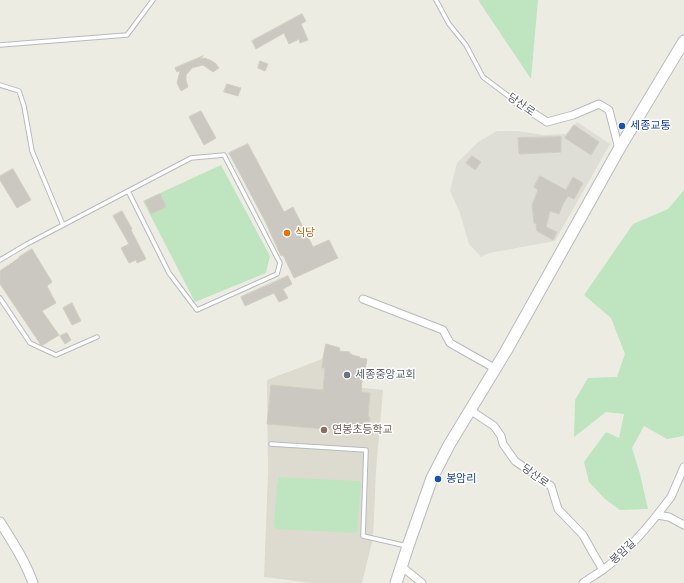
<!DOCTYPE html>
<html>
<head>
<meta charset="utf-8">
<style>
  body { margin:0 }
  canvas { display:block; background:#edece2 }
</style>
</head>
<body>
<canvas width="684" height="583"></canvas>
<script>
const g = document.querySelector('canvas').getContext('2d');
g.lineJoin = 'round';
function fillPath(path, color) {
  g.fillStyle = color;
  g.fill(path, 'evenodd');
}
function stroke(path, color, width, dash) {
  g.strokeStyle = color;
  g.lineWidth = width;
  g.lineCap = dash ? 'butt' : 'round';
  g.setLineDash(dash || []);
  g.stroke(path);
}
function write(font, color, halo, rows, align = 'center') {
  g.font = font + ' "Fira Sans","Noto Sans KR",sans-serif';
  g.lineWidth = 3;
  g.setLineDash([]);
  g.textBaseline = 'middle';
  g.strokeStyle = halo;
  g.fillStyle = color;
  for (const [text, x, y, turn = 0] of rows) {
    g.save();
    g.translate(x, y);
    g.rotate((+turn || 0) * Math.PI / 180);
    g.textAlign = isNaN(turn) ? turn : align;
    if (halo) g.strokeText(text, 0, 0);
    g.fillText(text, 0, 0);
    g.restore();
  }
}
const industrial = new Path2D(`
  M577 122 610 144 555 241 489 253 481 257 469 244 460 213 450 191 457 163 478 142 497 131H518L543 135 566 134Z`);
const education = new Path2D(`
  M326 344 340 348 336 385 383 390 376 471 373 538 362 583H311L264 577 268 472 267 380 322 359Z`);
const green = new Path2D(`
  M479 0H538L531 79 480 3Z
  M221 165 270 256 266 273 195 302 143 201Z
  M684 190V436L667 439 644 426 632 448 640 474 648 509 620 510 605 499 589 482 584 462 606 432 619 438 624 414 606 412 574 437 575 400 588 378 617 377 625 354 611 318 584 295 633 224 668 209Z
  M279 477 359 481 361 484 357 531 354 533 278 529 275 527 274 524 277 485Z`);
const building = new Path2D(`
  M302 14 306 21 301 24 308 40 300 43 299 39 289 44 284 33 256 49 252 41Z
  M203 56 200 59 204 58 210 60 215 63 219 68 213 72 203 65 192 68 186 75V80L188 87 181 91 177 83 180 71 177 72 175 68Z
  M260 61 268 64 265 71 258 68Z
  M227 84 241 88 238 96 224 92Z
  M201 111 216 138 204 145 189 117Z
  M574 125 599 142 591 155 565 138Z
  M561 137V152L519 154 518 138Z
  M248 144 284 212 293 207 313 247 329 240 338 258 294 278 283 255 281 256 265 221 229 153Z
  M472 156 481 162 475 170 466 163Z
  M13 169 31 200 17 208 0 180V176Z
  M540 176 566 190 573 177 583 183 574 199 568 196 563 204 559 214 550 211 546 227 557 232 553 240 537 231 536 226 537 224 534 223 532 205 538 190 534 187Z
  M160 194 166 207 151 214 145 201Z
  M122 211 132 229 131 230 146 259 137 263 136 260 129 263 121 248 129 244 113 216Z
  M32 249 52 282 47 286 56 303 42 311 59 335 43 345H41L0 284V271L19 258V257Z
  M288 276 292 284 283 289 288 298 279 302 274 293 245 306 241 297Z
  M72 303 81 321 72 325 63 308Z
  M67 333 71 340 65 344 60 336Z
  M326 344 340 348 339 351 350 352 349 354H352V355L360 357 359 358 367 359 365 371H363L361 392 370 393 368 416 370 418 369 433 267 424 271 385 323 390 325 368H322L323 359Z`);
const service = new Path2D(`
  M436 0 449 24 466 45 483 77 515 101
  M0 45 127 35 153 0
  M0 85 19 91 24 106 32 151 63 225
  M0 260 27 244 191 158 224 155 280 263 277 274 197 310 169 273 128 191
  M0 298 30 343 56 355 97 337
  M271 444 366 450 363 536 407 546`);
const minor = new Path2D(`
  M515 101 547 122 573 115 599 104 609 110 619 149
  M363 299 443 330 450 343 496 369
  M470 410 494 426 501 436 503 444 515 461 551 486 558 509 583 535 593 553 603 570
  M657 515 671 497 684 467
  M401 566 422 583
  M583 583C590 578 597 574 604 569 624 554 641 535 657 515L669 517 684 525`);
const tertiary = new Path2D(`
  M0 522C12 541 25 561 33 583`);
const secondary = new Path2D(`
  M396 583 408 546 432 478 449 445 506 351 619 149 684 41`);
const markers = [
  [622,126,4,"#1a4fb4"],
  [287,233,4,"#e8710a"],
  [347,375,4,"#6b7280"],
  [324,430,4,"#8d6e63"],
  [438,479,4,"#1a4fb4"]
];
const streetNames = [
  ["당산로",521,105,35],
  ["당산로",535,476,36],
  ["봉암길",623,552,-43]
];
const transitNames = [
  ["세종교통",630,126],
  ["봉암리",446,479]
];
const foodNames = [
  ["식당",295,233]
];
const worshipNames = [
  ["세종중앙교회",355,375]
];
const educationNames = [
  ["연봉초등학교",332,430]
];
fillPath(industrial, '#deddd6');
fillPath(education, '#dddbd0');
fillPath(green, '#bee5c0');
fillPath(building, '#cac8c1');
stroke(building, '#d2cec0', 1);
stroke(service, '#b7babf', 5.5);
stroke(minor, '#b7babf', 9);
stroke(tertiary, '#b7babf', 11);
stroke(secondary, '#b8bbc1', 13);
stroke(service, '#fff', 3.5);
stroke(minor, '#fff', 7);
stroke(tertiary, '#fff', 9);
stroke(secondary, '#fff', 11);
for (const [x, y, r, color] of markers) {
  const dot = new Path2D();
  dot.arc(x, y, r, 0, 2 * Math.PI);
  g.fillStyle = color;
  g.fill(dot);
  stroke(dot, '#fff', 1.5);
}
write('11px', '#5a5e63', '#fff', streetNames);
write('11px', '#164399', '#fff', transitNames, 'left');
write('11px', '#c56008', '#fff', foodNames, 'left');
write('11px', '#5b616d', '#fff', worshipNames, 'left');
write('11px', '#785e54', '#fff', educationNames, 'left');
</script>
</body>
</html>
